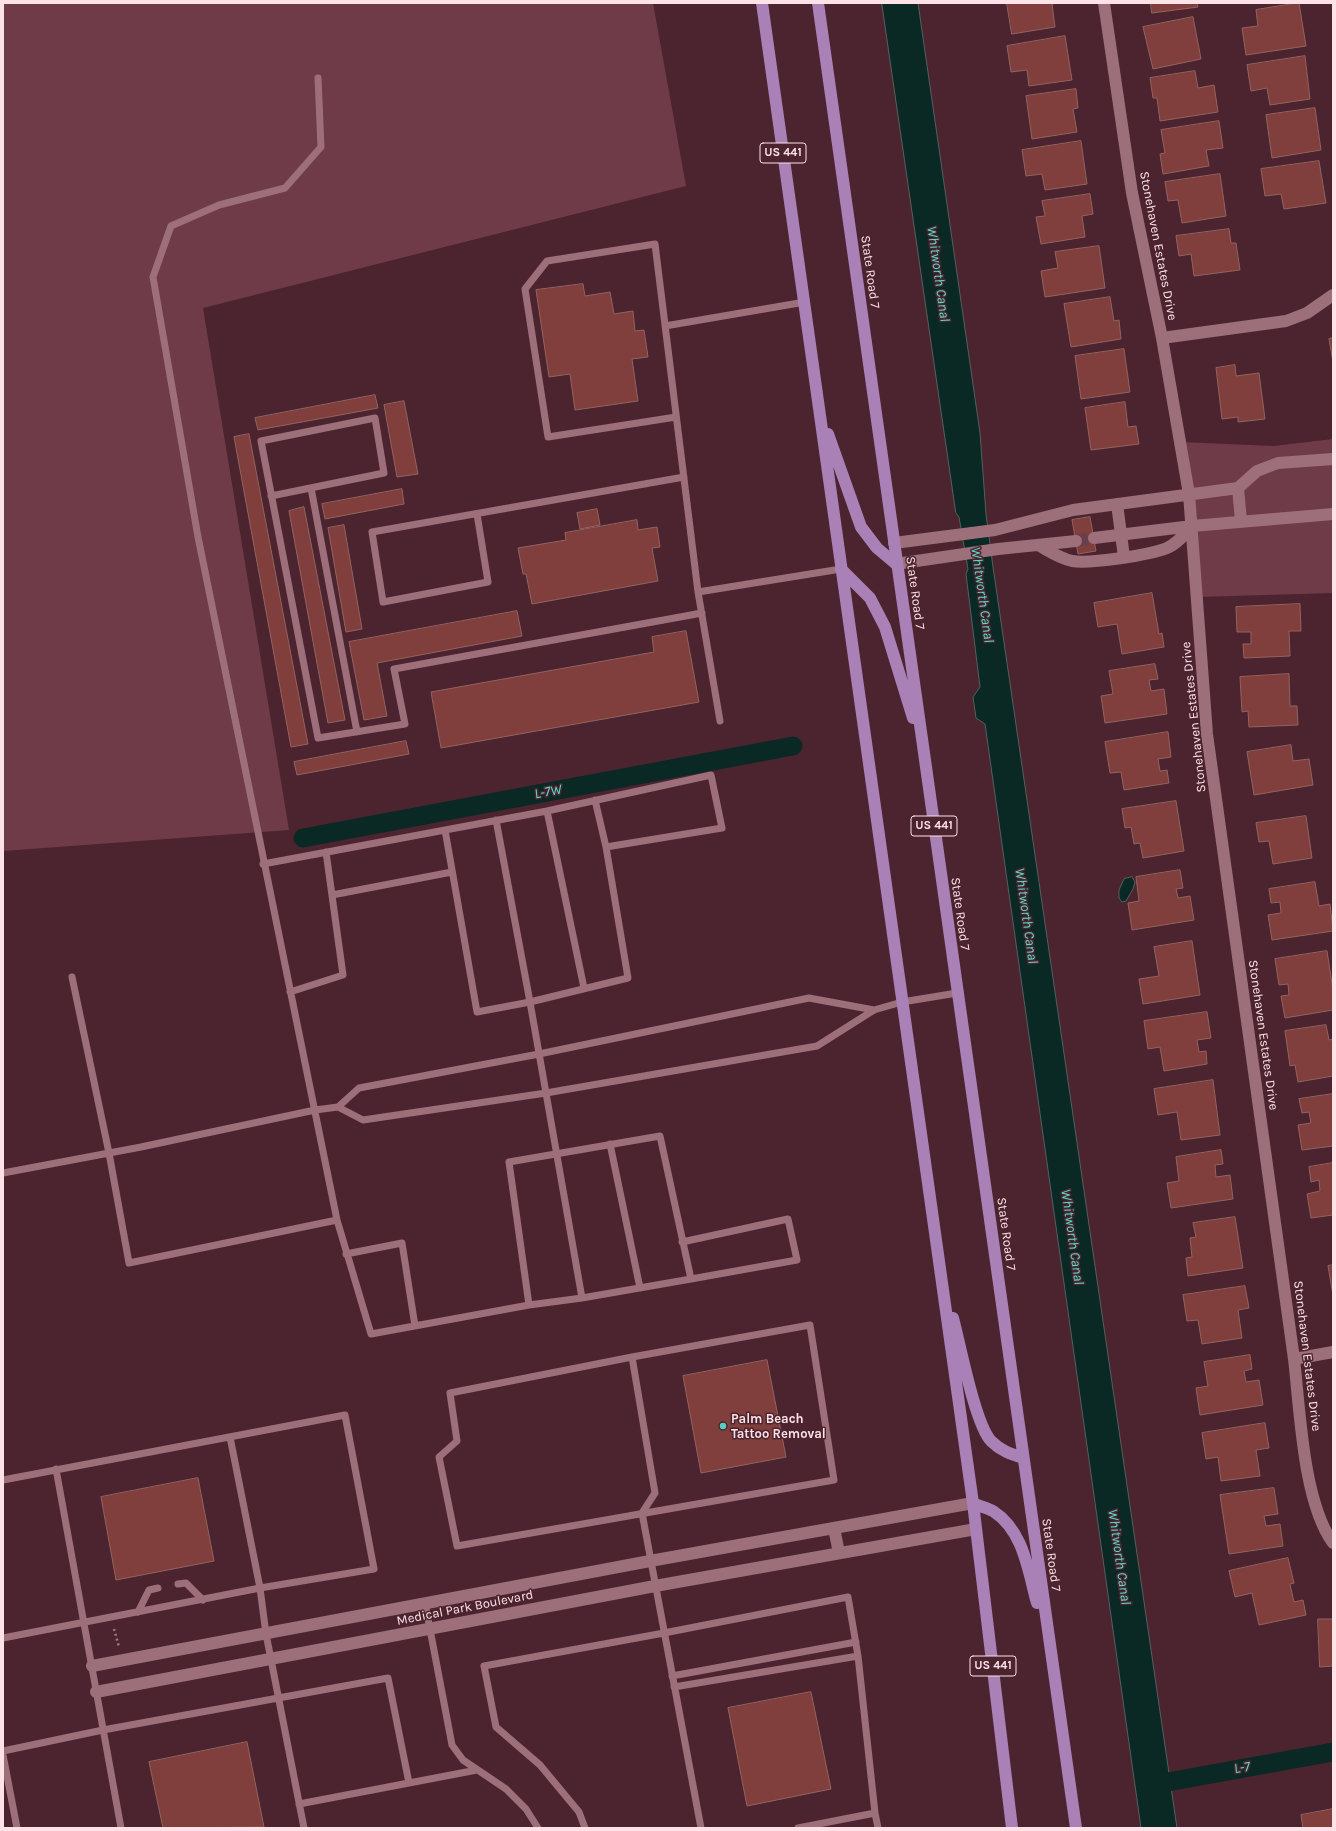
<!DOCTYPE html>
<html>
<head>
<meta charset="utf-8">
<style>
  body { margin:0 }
  #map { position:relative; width:1336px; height:1831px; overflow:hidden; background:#4c242f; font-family:Karla,sans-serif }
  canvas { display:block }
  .frame { position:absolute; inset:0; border:4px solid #fde2e7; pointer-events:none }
</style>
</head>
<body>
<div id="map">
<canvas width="1336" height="1831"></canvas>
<div class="frame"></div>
</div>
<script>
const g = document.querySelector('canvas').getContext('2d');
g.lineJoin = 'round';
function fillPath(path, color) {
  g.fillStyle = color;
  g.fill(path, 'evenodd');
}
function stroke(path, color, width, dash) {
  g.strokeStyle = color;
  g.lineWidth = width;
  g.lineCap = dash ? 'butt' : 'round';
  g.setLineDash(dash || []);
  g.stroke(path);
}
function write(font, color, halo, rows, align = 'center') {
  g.font = font + ' Karla,sans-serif';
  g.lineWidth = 3;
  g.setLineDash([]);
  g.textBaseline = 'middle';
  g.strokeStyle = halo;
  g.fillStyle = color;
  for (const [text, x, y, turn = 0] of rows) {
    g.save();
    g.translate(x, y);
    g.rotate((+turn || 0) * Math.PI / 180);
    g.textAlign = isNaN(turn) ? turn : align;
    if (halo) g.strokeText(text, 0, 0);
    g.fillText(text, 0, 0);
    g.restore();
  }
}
const green = new Path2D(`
  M3 3H653L686 186 203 308 289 830 3 851Z
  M1333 439V593L1197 597 1180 442 1274 446Z`);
const water = new Path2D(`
  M882 3H918L980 433 986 514 993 567 1177 1828H1141L985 724 976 718 973 697 980 687 966 574 968 569 959 517 956 513Z
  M1132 877 1135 882 1133 889 1126 901 1122 902 1119 898V890L1124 879Z`);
const canal = new Path2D(`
  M303 838 793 746
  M1151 1785 1333 1752`);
const building = new Path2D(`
  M1007 3H1059L1052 4 1055 27 1012 34Z
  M1151 3H1197L1198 7 1152 13Z
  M1299 3 1306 46 1246 55 1242 28 1258 26 1256 10Z
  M1193 17 1201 59 1153 69 1143 27Z
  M1065 36 1072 80 1029 86 1027 70 1011 72 1007 46Z
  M1305 56 1310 99 1270 105 1267 88 1251 91 1247 65Z
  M1195 71 1198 88 1214 85 1218 112 1160 121 1157 98H1153L1150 78Z
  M1076 89 1078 108 1073 109 1077 132 1032 139 1026 96Z
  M1315 108 1321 150 1272 158 1266 115Z
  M1219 121 1223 148 1206 150 1209 166 1163 174 1160 154 1165 153 1161 130Z
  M1081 141 1087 184 1045 190 1042 174 1026 176 1022 150Z
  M1319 161 1326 203 1284 209 1281 194 1265 196 1261 169Z
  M1220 174 1226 216 1182 223 1178 200 1168 201 1165 182Z
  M1090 194 1093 214 1082 216 1085 237 1041 244 1036 217 1045 216 1042 201Z
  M1229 229 1231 243H1236L1240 270 1194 276 1191 254 1179 256 1176 236Z
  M1099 246 1105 288 1045 297 1041 271 1058 268 1055 252Z
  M583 284 585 296 610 292 614 314 633 311 635 331 644 330 648 357 632 359 638 401 575 410 570 374 549 377 536 290Z
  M1110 297 1114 321 1119 320 1121 339 1071 347 1064 304Z
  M1333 338V362L1329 339Z
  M1124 349 1130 392 1081 399 1075 356Z
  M1235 365 1236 376 1259 373 1265 419 1238 422V417L1222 419 1216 368Z
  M375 395 378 408 258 430 255 418Z
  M404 401 418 474 397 477 384 405Z
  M1125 402 1128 427 1136 426 1139 444 1091 450 1085 408Z
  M249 434 308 744 291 747 234 437Z
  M402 489 404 504 325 519 322 504Z
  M304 507 345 720 328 723 289 511Z
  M597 509 600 525 580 529 577 513Z
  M1090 517 1096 551 1078 554 1072 520Z
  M637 520 638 530 657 527 660 547 652 548 658 581 532 604 526 574H523L518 548 566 540 565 533Z
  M344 525 362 629 346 632 328 528Z
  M1152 593 1159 634 1162 633 1164 647 1122 654 1117 624 1098 627 1094 603Z
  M1300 604 1301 631H1289L1290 656 1244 658 1243 644H1251V632H1237L1236 607Z
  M517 611 522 636 377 663 387 716 364 720 349 642Z
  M686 631 699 702 441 748 431 692 654 652 652 637Z
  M1155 664 1158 679 1149 680 1151 691 1164 689 1167 714 1105 723 1101 696 1113 694 1109 671Z
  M1289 674 1290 706H1297L1298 725 1249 727 1248 711 1242 712 1240 677Z
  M1168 732 1171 757 1158 759 1160 771 1167 770 1169 783 1124 790 1121 772 1110 773 1105 742Z
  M406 741 409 754 297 775 294 762Z
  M1291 745 1293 761 1309 759 1313 785 1254 795 1247 752Z
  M1176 801 1184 851 1143 858 1140 843 1134 844 1131 827 1125 828 1122 809Z
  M1306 816 1312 858 1273 864 1269 841 1259 842 1256 823Z
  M1180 870 1183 888 1176 889 1178 898 1190 896 1194 920 1132 930 1128 903 1139 901 1136 877Z
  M1315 882 1319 906 1330 904 1333 931 1272 940 1268 915 1281 913 1280 902 1271 903 1269 889Z
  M1192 941 1200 995 1143 1004 1139 979 1159 976 1154 947Z
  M1327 951 1333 990V1010L1285 1018 1281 996 1289 995 1288 984 1279 985 1275 959Z
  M1207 1012 1211 1038 1197 1040 1199 1052 1206 1051 1207 1064 1164 1071 1160 1047 1148 1049 1144 1021Z
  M1326 1025 1329 1040 1333 1039V1076L1298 1082 1295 1065 1290 1066 1285 1031Z
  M1213 1080 1220 1135 1181 1140 1177 1112 1158 1115 1154 1089Z
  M1333 1094V1146L1302 1150 1298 1125 1311 1123 1309 1112 1302 1113 1299 1099Z
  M1221 1150 1223 1164 1215 1165 1216 1177 1230 1175 1233 1199 1171 1208 1167 1183 1179 1181 1176 1157Z
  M1333 1163V1215L1311 1218 1307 1194 1320 1191 1319 1180 1311 1182 1309 1167Z
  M1235 1217 1243 1268 1188 1276 1186 1258 1192 1257 1190 1238 1196 1237 1193 1223Z
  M1333 1265V1295L1328 1266Z
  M1245 1286 1249 1308 1238 1310 1242 1338 1202 1344 1198 1320 1187 1321 1183 1295Z
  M1250 1355 1252 1369 1244 1371 1246 1382 1259 1380 1263 1405 1200 1415 1196 1388 1208 1386 1204 1362Z
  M767 1360 786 1457 701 1473 683 1376Z
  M1265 1423 1269 1448 1256 1450 1260 1476 1221 1481 1218 1457 1206 1459 1202 1433Z
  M198 1478 214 1561 116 1580 101 1497Z
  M1274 1488 1278 1514 1264 1516 1266 1526 1280 1524 1283 1546 1229 1554 1220 1495Z
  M1288 1558 1294 1583 1290 1584 1294 1602 1303 1600 1306 1615 1259 1625 1252 1593 1235 1597 1229 1571Z
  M1318 1619H1333V1666L1320 1667Z
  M811 1692 831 1789 747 1806 728 1708Z
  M247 1742 264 1827 163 1828 149 1762Z
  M1333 1809V1828H1303L1301 1815Z`);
const streetTunnel = new Path2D(`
  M1076 541 1094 538`);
const path = new Path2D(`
  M114 1629 119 1647`);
const lane = new Path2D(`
  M318 78 321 147 285 188 219 205 171 226 153 277 198 537 337 1220 371 1334 529 1305 582 1298
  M665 326 805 302
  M676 417 548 437 525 289 547 261 655 244 698 592
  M311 488 357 732
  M271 496 384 473 375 418 261 441 318 738 405 724 394 669 702 613
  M477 514 488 582 383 602 372 532 684 477
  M720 721 698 592 841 569
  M547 811 584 988
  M496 820 530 1002 628 978 606 847 595 800
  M445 830 477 1012 530 1002 582 1298 691 1279
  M263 864 547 811 711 775 722 828 606 847
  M332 895 452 872
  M72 977 109 1153 129 1263 337 1220
  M290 992 343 975 326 852
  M338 1107 363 1120 546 1093 817 1046 874 1010 902 1002 957 993
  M610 1144 640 1288
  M3 1173 141 1147 315 1110 338 1107 359 1088 539 1054 809 998 874 1010
  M346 1254 402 1243 415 1326
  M529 1305 509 1162 660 1136 691 1279 797 1260 788 1219 682 1242
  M810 1325 834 1480 457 1546 439 1457 457 1441 450 1393 632 1357Z
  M632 1357 655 1493 642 1513 701 1828
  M230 1437 260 1588 266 1634 304 1828
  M56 1469 121 1828
  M3 1480 345 1415 374 1569 260 1588 3 1638
  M178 1584 186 1583 203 1600
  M425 1603 452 1745 463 1760 506 1789 526 1809 538 1828
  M138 1612 149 1590 158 1588
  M672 1676 856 1642
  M674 1687 858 1656
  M3 1751 103 1730 388 1678 409 1783
  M3 1755 17 1828
  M299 1804 477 1770
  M585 1828 579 1812 540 1765 496 1727 484 1666 664 1633 848 1597 858 1656 875 1813 878 1828
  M798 1828 875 1813`);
const street = new Path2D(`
  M1104 3 1132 193 1162 338 1189 494 1207 734 1294 1359C1300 1410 1303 1502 1333 1543
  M1162 338 1286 321 1307 313 1333 295
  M1238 488 1241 521
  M1117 504 1124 557
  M1094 538 1192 526 1333 514
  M894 543 995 530 1073 510 1238 488 1257 471 1278 463 1333 459
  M1038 545C1049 551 1059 558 1072 561 1090 564 1150 555 1167 548 1177 544 1185 534 1192 526
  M896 564 998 549 1076 541
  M1294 1359 1333 1352
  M834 1528 839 1553
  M92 1666 650 1561 973 1503
  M96 1692 655 1586 976 1529`);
const primary = new Path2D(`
  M762 3 973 1503 1012 1828
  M818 3 1076 1828
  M828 434 861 527 877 548 896 564
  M841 569 870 598 885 627 913 718
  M953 1318C960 1344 975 1424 991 1441 1001 1451 1011 1454 1023 1458
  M973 1503C979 1506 987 1508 993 1511 1024 1531 1028 1571 1037 1603`);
const markers = [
  [723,1426,4,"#59cebf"]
];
const shields = [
  [783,153,46],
  [934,826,46],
  [993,1666,46]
];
const shieldNames = [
  ["US 441",783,153],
  ["US 441",934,826],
  ["US 441",993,1666]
];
const streetNames = [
  ["Stonehaven Estates Drive",1158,246,79],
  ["State Road 7",870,272,82],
  ["State Road 7",915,593,82],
  ["Stonehaven Estates Drive",1194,717,-96],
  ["State Road 7",960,914,82],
  ["Stonehaven Estates Drive",1263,1035,82],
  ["State Road 7",1006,1234,82],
  ["Stonehaven Estates Drive",1307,1356,83],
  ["State Road 7",1051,1555,82],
  ["Medical Park Boulevard",465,1608,-11]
];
const poiNames = [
  ["Palm Beach",731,1419],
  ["Tattoo Removal",731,1434]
];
const waterNames = [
  ["Whitworth Canal",938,274,82],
  ["Whitworth Canal",982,595,82],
  ["L-7W",548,792,-11],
  ["Whitworth Canal",1026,916,82],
  ["Whitworth Canal",1072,1237,82],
  ["Whitworth Canal",1119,1557,82],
  ["L-7",1242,1768,-10]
];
fillPath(green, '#6f3b49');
fillPath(water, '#0a2824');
stroke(water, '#53605e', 1);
stroke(canal, '#0a2824', 19);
fillPath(building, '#803f3c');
stroke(building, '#926360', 1);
stroke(streetTunnel, '#67404b', 12, [12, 6]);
stroke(path, '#9e7c84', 2.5, [2, 3]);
stroke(lane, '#9d6f7a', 7);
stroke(street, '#9d6f7a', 12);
stroke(primary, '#a981b6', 12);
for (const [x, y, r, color] of markers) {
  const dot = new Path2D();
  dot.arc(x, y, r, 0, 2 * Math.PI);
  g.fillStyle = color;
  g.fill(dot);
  stroke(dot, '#4c242f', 1.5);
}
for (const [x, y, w] of shields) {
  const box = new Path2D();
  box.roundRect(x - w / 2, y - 10, w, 20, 3);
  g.fillStyle = '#4c242f';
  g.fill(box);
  stroke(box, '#fde2e7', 1);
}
write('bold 12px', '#fde2e7', null, shieldNames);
write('13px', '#fde2e7', '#4c242f', streetNames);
write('bold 13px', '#fde2e7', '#4c242f', poiNames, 'left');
write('italic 14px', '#57dfce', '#4c242f', waterNames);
</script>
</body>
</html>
